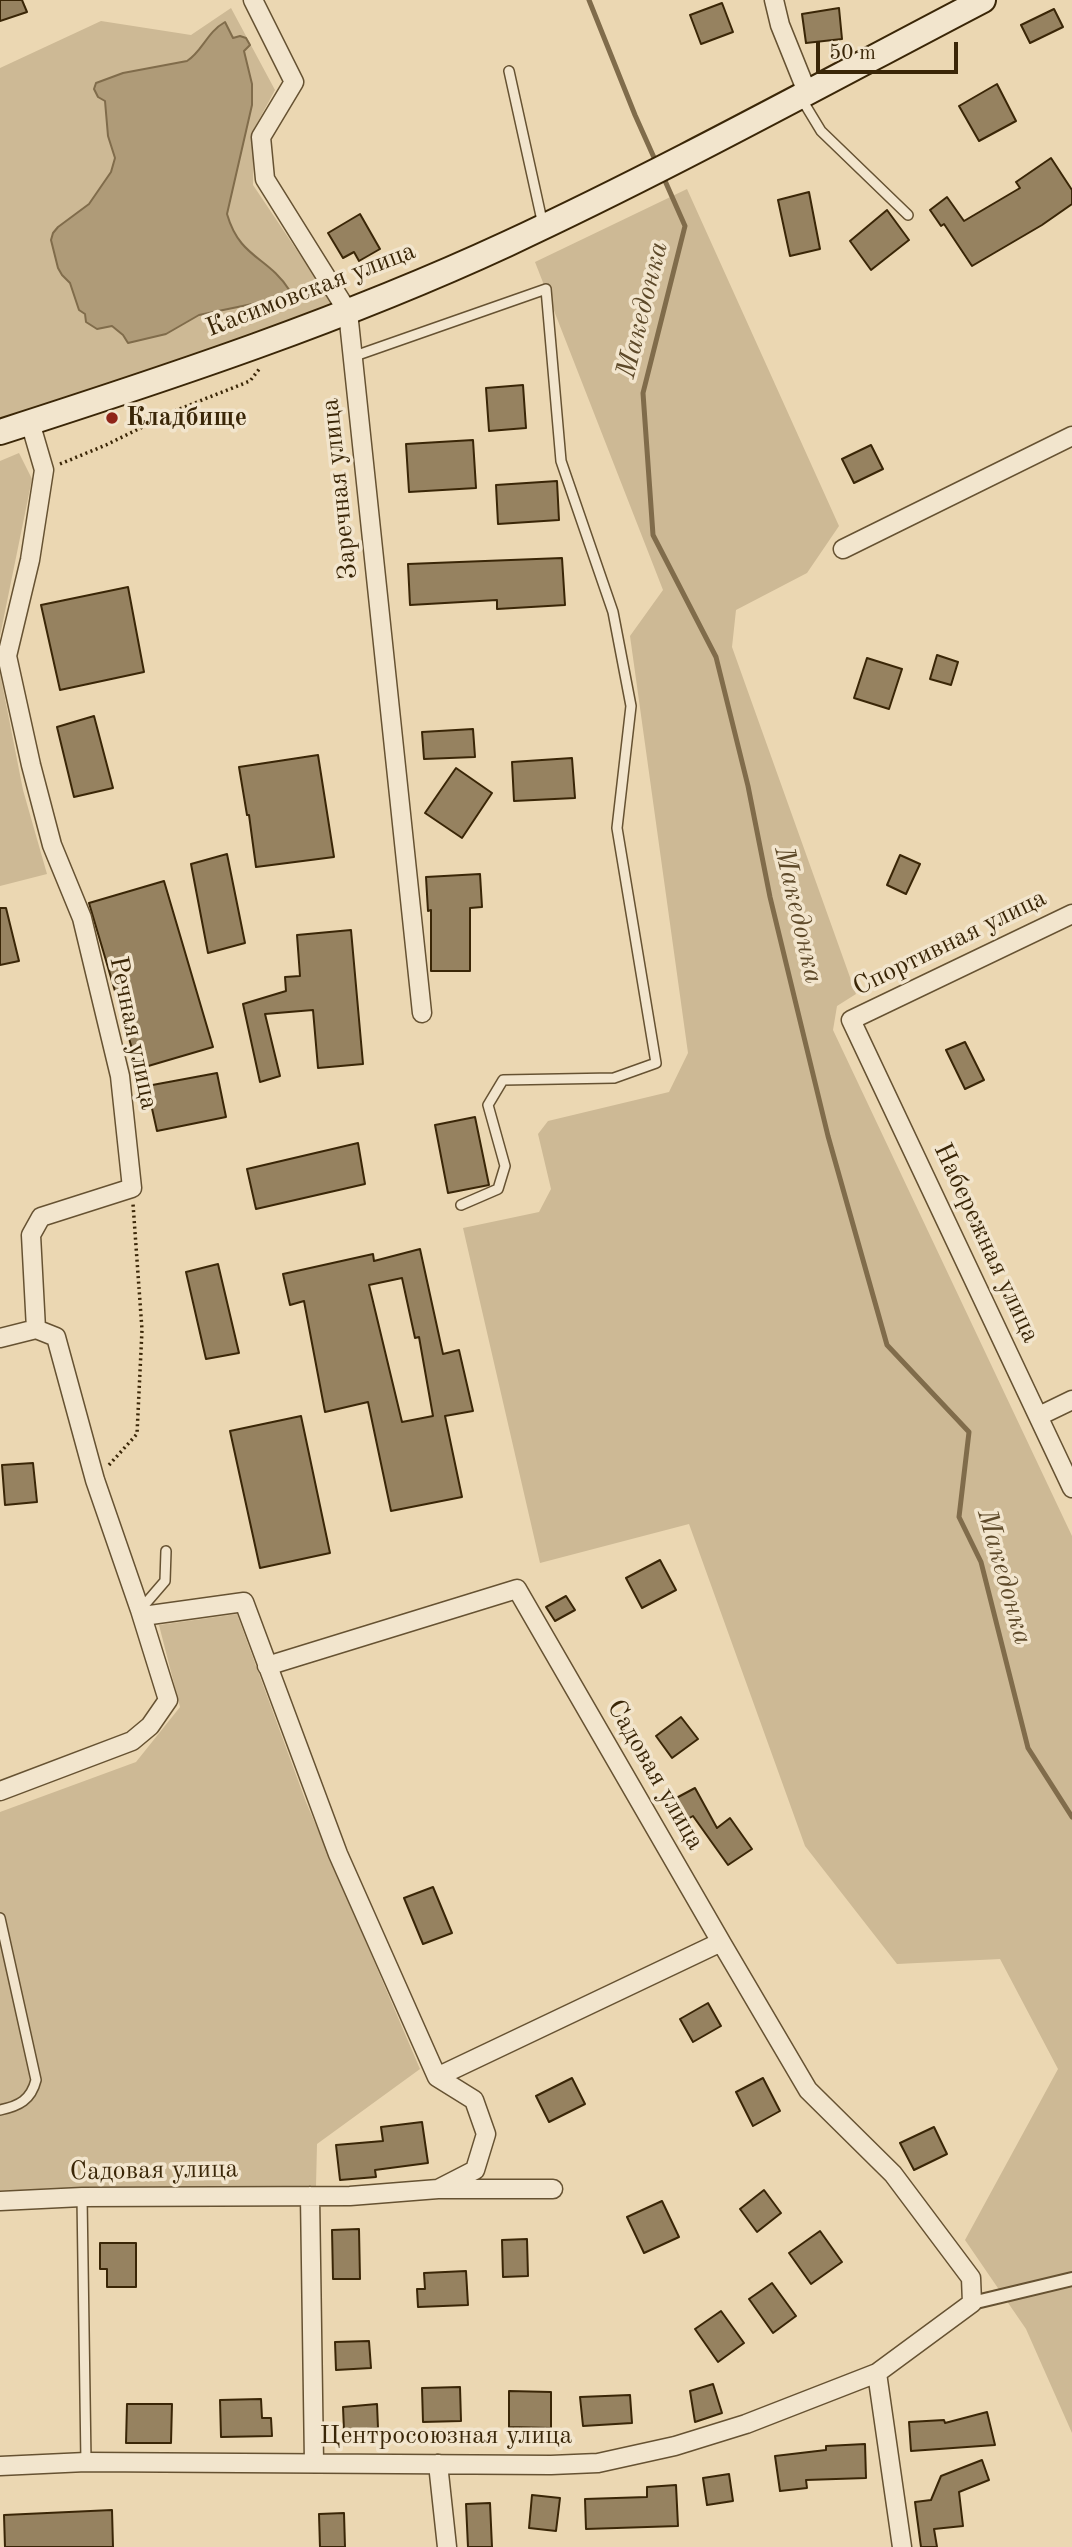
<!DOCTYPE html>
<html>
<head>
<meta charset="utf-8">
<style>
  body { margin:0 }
  #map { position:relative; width:1072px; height:2547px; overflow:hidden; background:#ebd7b2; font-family:"Old Standard TT",serif }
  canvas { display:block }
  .scale { position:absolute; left:816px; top:42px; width:142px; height:32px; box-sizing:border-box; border:4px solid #3a2607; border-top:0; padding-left:9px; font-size:21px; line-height:24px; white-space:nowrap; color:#3a2607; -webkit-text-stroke:5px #f2e5cd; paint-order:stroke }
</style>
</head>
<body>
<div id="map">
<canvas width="1072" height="2547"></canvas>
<div class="scale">50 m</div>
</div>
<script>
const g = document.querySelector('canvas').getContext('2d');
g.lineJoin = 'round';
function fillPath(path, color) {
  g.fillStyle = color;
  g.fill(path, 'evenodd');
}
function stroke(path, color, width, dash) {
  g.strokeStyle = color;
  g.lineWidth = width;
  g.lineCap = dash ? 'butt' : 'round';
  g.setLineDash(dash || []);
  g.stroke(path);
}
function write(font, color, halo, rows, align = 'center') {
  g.font = font + ' "Old Standard TT",serif';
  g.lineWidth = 7;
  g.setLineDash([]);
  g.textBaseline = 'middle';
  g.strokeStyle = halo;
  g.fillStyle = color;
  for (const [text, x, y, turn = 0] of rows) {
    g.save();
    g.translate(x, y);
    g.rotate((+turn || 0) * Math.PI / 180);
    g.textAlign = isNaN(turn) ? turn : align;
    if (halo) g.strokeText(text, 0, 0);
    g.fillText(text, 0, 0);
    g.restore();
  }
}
const green = new Path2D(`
  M231 8 275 90 254 129 253 185 335 307 0 419V68L101 21 191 35Z
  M687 189 839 526 807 573 736 610 732 647 856 994 837 1006 833 1030 1072 1536V2433L1026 2329 965 2240 1058 2069 1000 1959 897 1964 805 1846 689 1524 540 1563 463 1228 539 1212 551 1189 538 1134 548 1121 669 1092 688 1053 630 636 663 590 535 262Z
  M19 453 32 479 0 636V461Z
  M0 673 23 790 47 874 0 886Z
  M237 1614 306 1802 420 2069 317 2144 316 2186 0 2193V1812L136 1762 180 1707 159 1625Z`);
const water = new Path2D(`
  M225 22 233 38 240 36 246 38 250 45 244 51 252 84V105L227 214C240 259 268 256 290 291L284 301 271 307 257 303 199 315 166 334 128 343 123 335 112 326 97 329 86 322 85 314 79 310 70 283 62 275 58 268 51 240 53 233 58 227 89 204 111 172 115 158 108 136 105 101 98 97 94 89 96 83 123 73 187 61C202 52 207 32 225 22Z`);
const stream = new Path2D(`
  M589 0 635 115 656 162
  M662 174 685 226 643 393 653 535 716 657 748 786 770 897 828 1136 887 1345 969 1432 959 1517 981 1562 1028 1748 1072 1817`);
const building = new Path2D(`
  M0 0H22L27 12 0 21Z
  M722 3 733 32 701 44 690 15Z
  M839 8 842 39 806 43 802 14Z
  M1054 9 1063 27 1030 43 1021 25Z
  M997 84 1016 121 979 141 959 106Z
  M1051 158 1072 190V204L1042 225 972 266 944 224 941 226 930 210 947 197 964 221 1020 188 1016 182Z
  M809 192 820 249 790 256 778 200Z
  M887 210 909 240 871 270 850 241Z
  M360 214 380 249 359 261 354 252 343 258 328 233Z
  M523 385 526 428 489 431 486 388Z
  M473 440 476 488 409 492 406 444Z
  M871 445 883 469 854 483 842 459Z
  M557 481 559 520 498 524 496 485Z
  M562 558 565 605 497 609V600L410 605 408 564Z
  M128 587 144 672 60 690 41 605Z
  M937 655 958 662 951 685 930 679Z
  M867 658 902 669 889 709 854 698Z
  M94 716 113 788 74 797 57 727Z
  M473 729 475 757 424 759 422 732Z
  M318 755 334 857 256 867 249 815H247L239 767Z
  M572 758 575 798 514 801 512 762Z
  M456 768 492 793 462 838 425 813Z
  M227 854 245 943 208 953 191 864Z
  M900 855 920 864 906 894 887 885Z
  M480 874 482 907 470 908V971H431V910L428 911 426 877Z
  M164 881 213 1047 138 1069 89 903Z
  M0 908H6L19 961 0 965Z
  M351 930 363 1064 318 1068 313 1010 265 1014 280 1076 260 1082 243 1004 286 991 285 977 300 976 297 935Z
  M965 1042 984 1080 965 1089 946 1050Z
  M217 1073 226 1117 157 1131 147 1086Z
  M475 1117 489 1185 448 1193 435 1125Z
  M358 1143 365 1184 256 1209 247 1169Z
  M420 1249 443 1354 459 1350 473 1411 445 1416 462 1497 391 1511 368 1402 325 1412 304 1301 290 1305 283 1274 373 1254 374 1261ZM402 1278 415 1338 419 1337 433 1416 402 1422 369 1285Z
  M218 1264 239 1353 206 1359 186 1272Z
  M301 1416 330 1553 260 1568 230 1431Z
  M33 1463 37 1502 5 1505 2 1465Z
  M660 1560 676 1590 642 1608 626 1578Z
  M566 1596 575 1610 555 1621 546 1607Z
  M681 1717 698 1739 672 1758 656 1736Z
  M695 1788 717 1828 730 1818 752 1849 728 1865 693 1816 677 1825 665 1804Z
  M433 1887 452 1933 423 1944 404 1898Z
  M708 2003 721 2026 693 2042 680 2019Z
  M572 2078 585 2104 549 2122 536 2096Z
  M763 2078 780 2111 753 2126 736 2092Z
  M422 2122 428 2163 375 2170 376 2177 340 2180 336 2145 383 2141 381 2127Z
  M934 2127 947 2154 914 2170 900 2143Z
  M764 2190 781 2213 757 2232 740 2209Z
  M662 2201 679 2237 644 2253 627 2217Z
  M359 2229 360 2279H333L332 2230Z
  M820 2231 842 2262 811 2284 789 2253Z
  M527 2239 528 2276 503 2277 502 2240Z
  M100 2243H136V2287H107V2269H100Z
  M466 2271 468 2305 418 2307 417 2289H425L424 2273Z
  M772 2283 796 2316 773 2333 749 2299Z
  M721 2311 744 2343 718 2362 695 2329Z
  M369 2341 371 2368 336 2370 335 2342Z
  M713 2384 722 2413 695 2422 690 2391Z
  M460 2387 461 2421 423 2422 422 2388Z
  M509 2391 551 2392V2428L509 2427Z
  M630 2395 632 2423 583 2426 580 2397Z
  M261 2399 262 2418H271L272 2436 221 2437 220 2400Z
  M127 2404H172L171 2443H126Z
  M377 2404 378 2428 344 2431 343 2407Z
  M987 2412 995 2445 911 2451 909 2422 944 2420 945 2423Z
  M865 2444 866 2478 806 2480 807 2488 780 2491 775 2456 826 2450V2446Z
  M982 2460 989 2480 959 2492 963 2526 934 2529 937 2547H921L915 2502 931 2500 941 2476Z
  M729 2474 733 2501 707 2505 703 2478Z
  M676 2485 678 2526 586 2529 585 2499 647 2497V2487Z
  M532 2495 560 2498 556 2531 529 2528Z
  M490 2503 492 2547H468L466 2504Z
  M112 2510 113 2547H5L4 2515Z
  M344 2513 345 2547H320L319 2514Z`);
const path = new Path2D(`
  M60 464 106 445 177 410 250 381 260 368
  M109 1465 137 1434 142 1330 133 1204`);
const service = new Path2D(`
  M509 71 543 225
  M801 98 821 131 908 215
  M352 357 546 289 561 461 613 612 631 706 617 828 656 1063 614 1078 503 1080 488 1105 505 1166 498 1189 461 1205
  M140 1610 165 1581 166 1551
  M0 1918 36 2080C31 2100 19 2106 0 2110
  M82 2197 86 2462`);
const pedestrian = new Path2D(`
  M972 2303 1072 2279`);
const minor = new Path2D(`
  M253 0 294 82 261 137 265 179 348 312 422 1013
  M774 0 780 25 807 92
  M843 549 1072 436
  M1072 914 851 1020 1072 1488
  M0 1338 36 1329
  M1039 1416 1072 1400
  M143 1616 244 1602 338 1854 437 2077 474 2100 486 2134 475 2170 438 2189
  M267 1666 517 1589 721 1942 437 2077
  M0 1791 132 1741 150 1726 168 1700 140 1610 95 1480 56 1337 36 1329 31 1235 41 1217 132 1188 120 1076 82 918 52 845 31 765 7 656 30 560 44 470 30 422
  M310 2196 314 2462
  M0 2201 82 2197 350 2196 438 2189H553
  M877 2373 902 2547
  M438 2464 447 2547
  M0 2466 86 2462 551 2465 598 2463 675 2446 746 2424 877 2373 972 2303 971 2278 893 2174 808 2090 721 1942`);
const secondary = new Path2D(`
  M0 432C171 377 343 320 507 244 668 169 824 83 983 0`);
const markers = [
  [112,418,7,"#8f2418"]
];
const streetNames = [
  ["Касимовская улица",311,290,-21],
  ["Заречная улица",340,489,-96],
  ["Спортивная улица",950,943,-26],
  ["Речная улица",133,1033,78],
  ["Набережная улица",986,1243,65],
  ["Садовая улица",655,1775,60],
  ["Садовая улица",154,2171,-1],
  ["Центросоюзная улица",446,2436]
];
const poiNames = [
  ["Кладбище",126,418]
];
const waterNames = [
  ["Македонка",643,310,-76],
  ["Македонка",798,915,77],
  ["Македонка",1004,1577,74]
];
fillPath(green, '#cdb995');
fillPath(water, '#af9b78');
stroke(water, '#806c4b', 2);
stroke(stream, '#806c4b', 5);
fillPath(building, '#968260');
stroke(building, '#3a2607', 2);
stroke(service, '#665232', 12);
stroke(pedestrian, '#665232', 16);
stroke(minor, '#665232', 21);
stroke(secondary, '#3a2607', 28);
stroke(path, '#3a2607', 3.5, [2, 3.5]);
stroke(service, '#f2e5cd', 9);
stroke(pedestrian, '#f2e5cd', 12);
stroke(minor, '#f2e5cd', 18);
stroke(secondary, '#f2e5cd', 24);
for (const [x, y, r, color] of markers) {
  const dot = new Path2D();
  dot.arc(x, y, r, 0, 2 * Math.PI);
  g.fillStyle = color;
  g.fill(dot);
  stroke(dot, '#f2e5cd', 2.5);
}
write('26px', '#3a2607', '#f2e5cd', streetNames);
write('bold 26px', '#3a2607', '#f2e5cd', poiNames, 'left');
write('italic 28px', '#5d4929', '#f2e5cd', waterNames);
</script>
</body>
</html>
